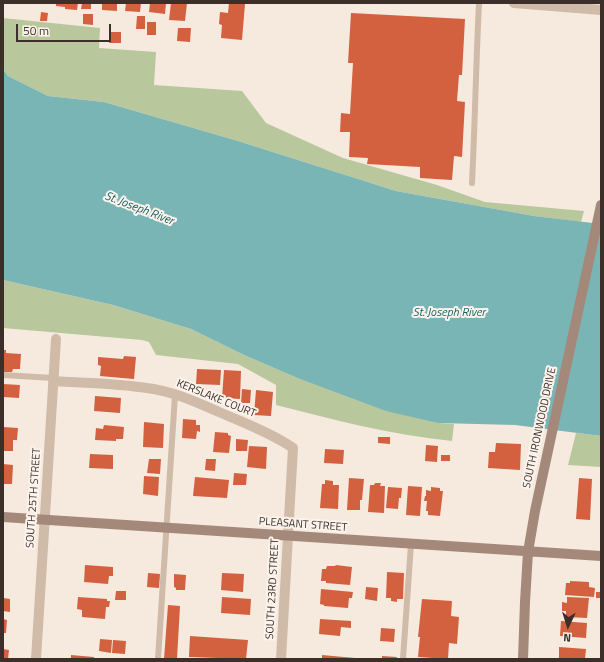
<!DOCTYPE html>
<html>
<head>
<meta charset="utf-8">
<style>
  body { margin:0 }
  #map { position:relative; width:604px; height:662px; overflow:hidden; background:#f6eade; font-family:"Titillium Web",sans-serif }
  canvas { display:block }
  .frame { position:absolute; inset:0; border:4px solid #3c2f29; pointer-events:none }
  .north { position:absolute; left:548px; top:606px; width:40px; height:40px; -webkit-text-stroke:3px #fcf4ec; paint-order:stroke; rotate:184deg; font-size:11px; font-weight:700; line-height:16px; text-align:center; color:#3c2f29 }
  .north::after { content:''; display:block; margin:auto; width:14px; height:18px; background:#3c2f29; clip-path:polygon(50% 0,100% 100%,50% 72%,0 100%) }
  .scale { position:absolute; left:16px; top:24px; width:95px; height:18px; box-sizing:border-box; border:2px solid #3c2f29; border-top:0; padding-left:5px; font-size:12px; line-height:14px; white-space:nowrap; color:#3c2f29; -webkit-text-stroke:3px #fcf4ec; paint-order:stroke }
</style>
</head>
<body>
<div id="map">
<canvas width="604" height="662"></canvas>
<div class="frame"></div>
<div class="north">N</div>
<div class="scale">50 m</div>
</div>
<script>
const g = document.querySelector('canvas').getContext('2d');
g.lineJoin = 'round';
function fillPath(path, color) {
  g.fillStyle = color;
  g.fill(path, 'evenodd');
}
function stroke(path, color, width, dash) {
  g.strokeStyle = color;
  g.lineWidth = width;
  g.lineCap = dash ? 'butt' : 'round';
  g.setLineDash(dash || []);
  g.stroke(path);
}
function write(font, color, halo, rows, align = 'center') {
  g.font = font + ' "Titillium Web",sans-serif';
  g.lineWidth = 4;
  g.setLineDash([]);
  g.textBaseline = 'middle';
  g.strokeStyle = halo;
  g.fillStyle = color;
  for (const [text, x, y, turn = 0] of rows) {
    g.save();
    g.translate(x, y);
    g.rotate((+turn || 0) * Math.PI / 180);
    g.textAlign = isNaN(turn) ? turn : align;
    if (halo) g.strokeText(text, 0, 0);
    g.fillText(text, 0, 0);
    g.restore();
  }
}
const green = new Path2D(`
  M3 18 100 28 99 48 156 52 154 85 242 91 266 123 343 158 437 185 485 202 584 211 581 222 534 216 396 191 238 141 104 102 48 96 8 76 3 69Z
  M3 280 113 305 191 329 244 355 295 377 438 423 454 424 452 441C393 435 334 420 276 405V385L238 364 156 355 149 342 142 340 3 328Z
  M576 433 601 436V467L568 465Z`);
const water = new Path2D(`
  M3 69 8 76 48 96 104 102 238 141 396 191 534 216 601 224V436L515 425 438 423 386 411 295 377 244 355 191 329 113 305 3 280Z`);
const building = new Path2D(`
  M56 3H78L77 10 65 9V7L56 6Z
  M82 3H91V9H81Z
  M102 3H117V11L102 10Z
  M126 3H141L140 12 125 11Z
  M150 3H166L165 14 149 12Z
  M171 3H187L185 21 169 20Z
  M229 3 245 4 242 40 221 38 222 25 219 24 220 12 228 13Z
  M41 12 48 13 47 21H40Z
  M351 13 465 19 462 75H459L457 101 465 102 462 157 454 156 452 180 420 178V167L367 164 368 158 349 157 350 132H340L341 113 350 114 353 63H348Z
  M83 14H93V25L83 24Z
  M137 16H145V29H136Z
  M147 22H156V35H147Z
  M178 28H191L190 42 177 41Z
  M109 32H121V43H109Z
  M3 350H6V353L21 354 20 369H13L12 372H3Z
  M124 356 136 357 134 379 100 376 101 366 98 365V357L123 359Z
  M197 369 221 370 220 385 196 384Z
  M224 370 241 371 240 399 222 398Z
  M3 384 20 385 19 398 3 397Z
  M242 389 251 390 250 403H241Z
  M256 390 273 392 271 416 254 415Z
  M95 396 121 398 120 413 94 411Z
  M183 419 196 420V425H200V432L197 431 196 439 182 438Z
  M144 422 164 424 163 448 143 447Z
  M104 425 124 427 123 439H116V441L95 440 96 428 103 429Z
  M3 427 18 428 17 440H13V451H3Z
  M215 432 228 433V435L231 436 229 453 213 452Z
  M378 437H390V444L378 443Z
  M236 439 248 440 247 451H236Z
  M496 443 521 444 520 470 488 468 489 452H495Z
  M426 445 438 446 437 462 425 461Z
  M249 446 267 447 266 469 247 467Z
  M325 449 344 450 343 464 324 463Z
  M90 454 113 455V469L89 468Z
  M441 455H450V461H441Z
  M149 459H161L160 474 147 473Z
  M206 459H216L215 471 205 470Z
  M3 464 13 465 12 484H3Z
  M234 473 247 474 246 485H233Z
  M144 476 159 477 158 496 143 494Z
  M195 477 229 480 227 498 193 496Z
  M349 478 364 479 362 500H360V510H347Z
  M579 478 592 479 590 520 576 519Z
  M325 480 333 481V485H339L338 509 320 508 322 484H325Z
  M375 483H381L380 486H385L384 513 368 512 370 485H374Z
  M408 486 422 487 420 516 406 515Z
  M388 487 402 488 401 498H399L398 509 386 508Z
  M431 487 440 488V491H443L440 516 428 515V511H426L427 501H424L425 496H426V490L431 491Z
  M85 565 113 567V576H109L108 584 84 582Z
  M336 565 352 567 350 585 326 583V581H321L322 569H326L327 566H335Z
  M387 572 404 573 403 599H397V602L391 601V598H386Z
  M148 573 160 574 159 588 147 587Z
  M222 573 244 574 243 592 221 590Z
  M174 574 186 575 185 590H176V588L174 587Z
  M570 581 589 582V587L595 588 594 597 565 595 566 583H570Z
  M366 587 378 588 377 601 365 599Z
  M321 589 353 592 352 598H349L348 608 324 606V605L320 604Z
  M116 591H126V600H115Z
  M596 592H601V598H596Z
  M78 597 107 599V601H110L109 607H106L105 619 82 617V610L77 609Z
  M222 597 251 599 250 615 221 613Z
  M567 597 589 598 587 618 566 617V611H562V602L567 603Z
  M3 598 10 599V612L3 611Z
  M422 599 452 601 451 616 459 617 457 644 449 643 448 659 418 657 420 637H418Z
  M168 605 180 606 177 659H164Z
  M3 619 7 620 6 633H3Z
  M320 619 351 621V628L341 627 340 636 319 634Z
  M561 621 587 623 586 638 560 636Z
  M381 628 395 629 394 642 380 641Z
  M190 636 248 640 246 659 189 657Z
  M100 639 112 640 111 653 99 651Z
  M113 640 126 641 125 654 112 653Z
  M559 647 586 649 585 659H559Z
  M3 649 9 650 8 659H3Z
  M71 655 94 657V659H71Z
  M322 655 355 658 354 659H322Z
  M382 656 397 657 396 659H382Z`);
const lane = new Path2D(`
  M472 183C475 123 476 63 479 3
  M3 375 53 378
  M158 659 175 395
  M403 659 411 544`);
const street = new Path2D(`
  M514 3 601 10
  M53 381C84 383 116 383 147 388 172 391 196 402 219 412 244 423 271 433 293 448L281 659
  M36 659 56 339`);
const secondary = new Path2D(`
  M3 517 601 556
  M523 659 525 602 528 552 535 511 601 205`);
const streetNames = [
  ["KERSLAKE COURT",216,399,22],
  ["SOUTH IRONWOOD DRIVE",540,428,-78],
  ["SOUTH 25TH STREET",34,498,-86],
  ["PLEASANT STREET",303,525,4],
  ["SOUTH 23RD STREET",273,589,-87]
];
const waterNames = [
  ["St. Joseph River",139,209,21],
  ["St. Joseph River",449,313]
];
fillPath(green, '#b9c79c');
fillPath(water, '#7ab5b6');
fillPath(building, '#d3603f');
stroke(lane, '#d0baa8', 6);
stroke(street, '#d0baa8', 10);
stroke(secondary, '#a48879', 10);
write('11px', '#3c2f29', '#fcf4ec', streetNames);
write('italic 12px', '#195f63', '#fcf4ec', waterNames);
</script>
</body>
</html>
